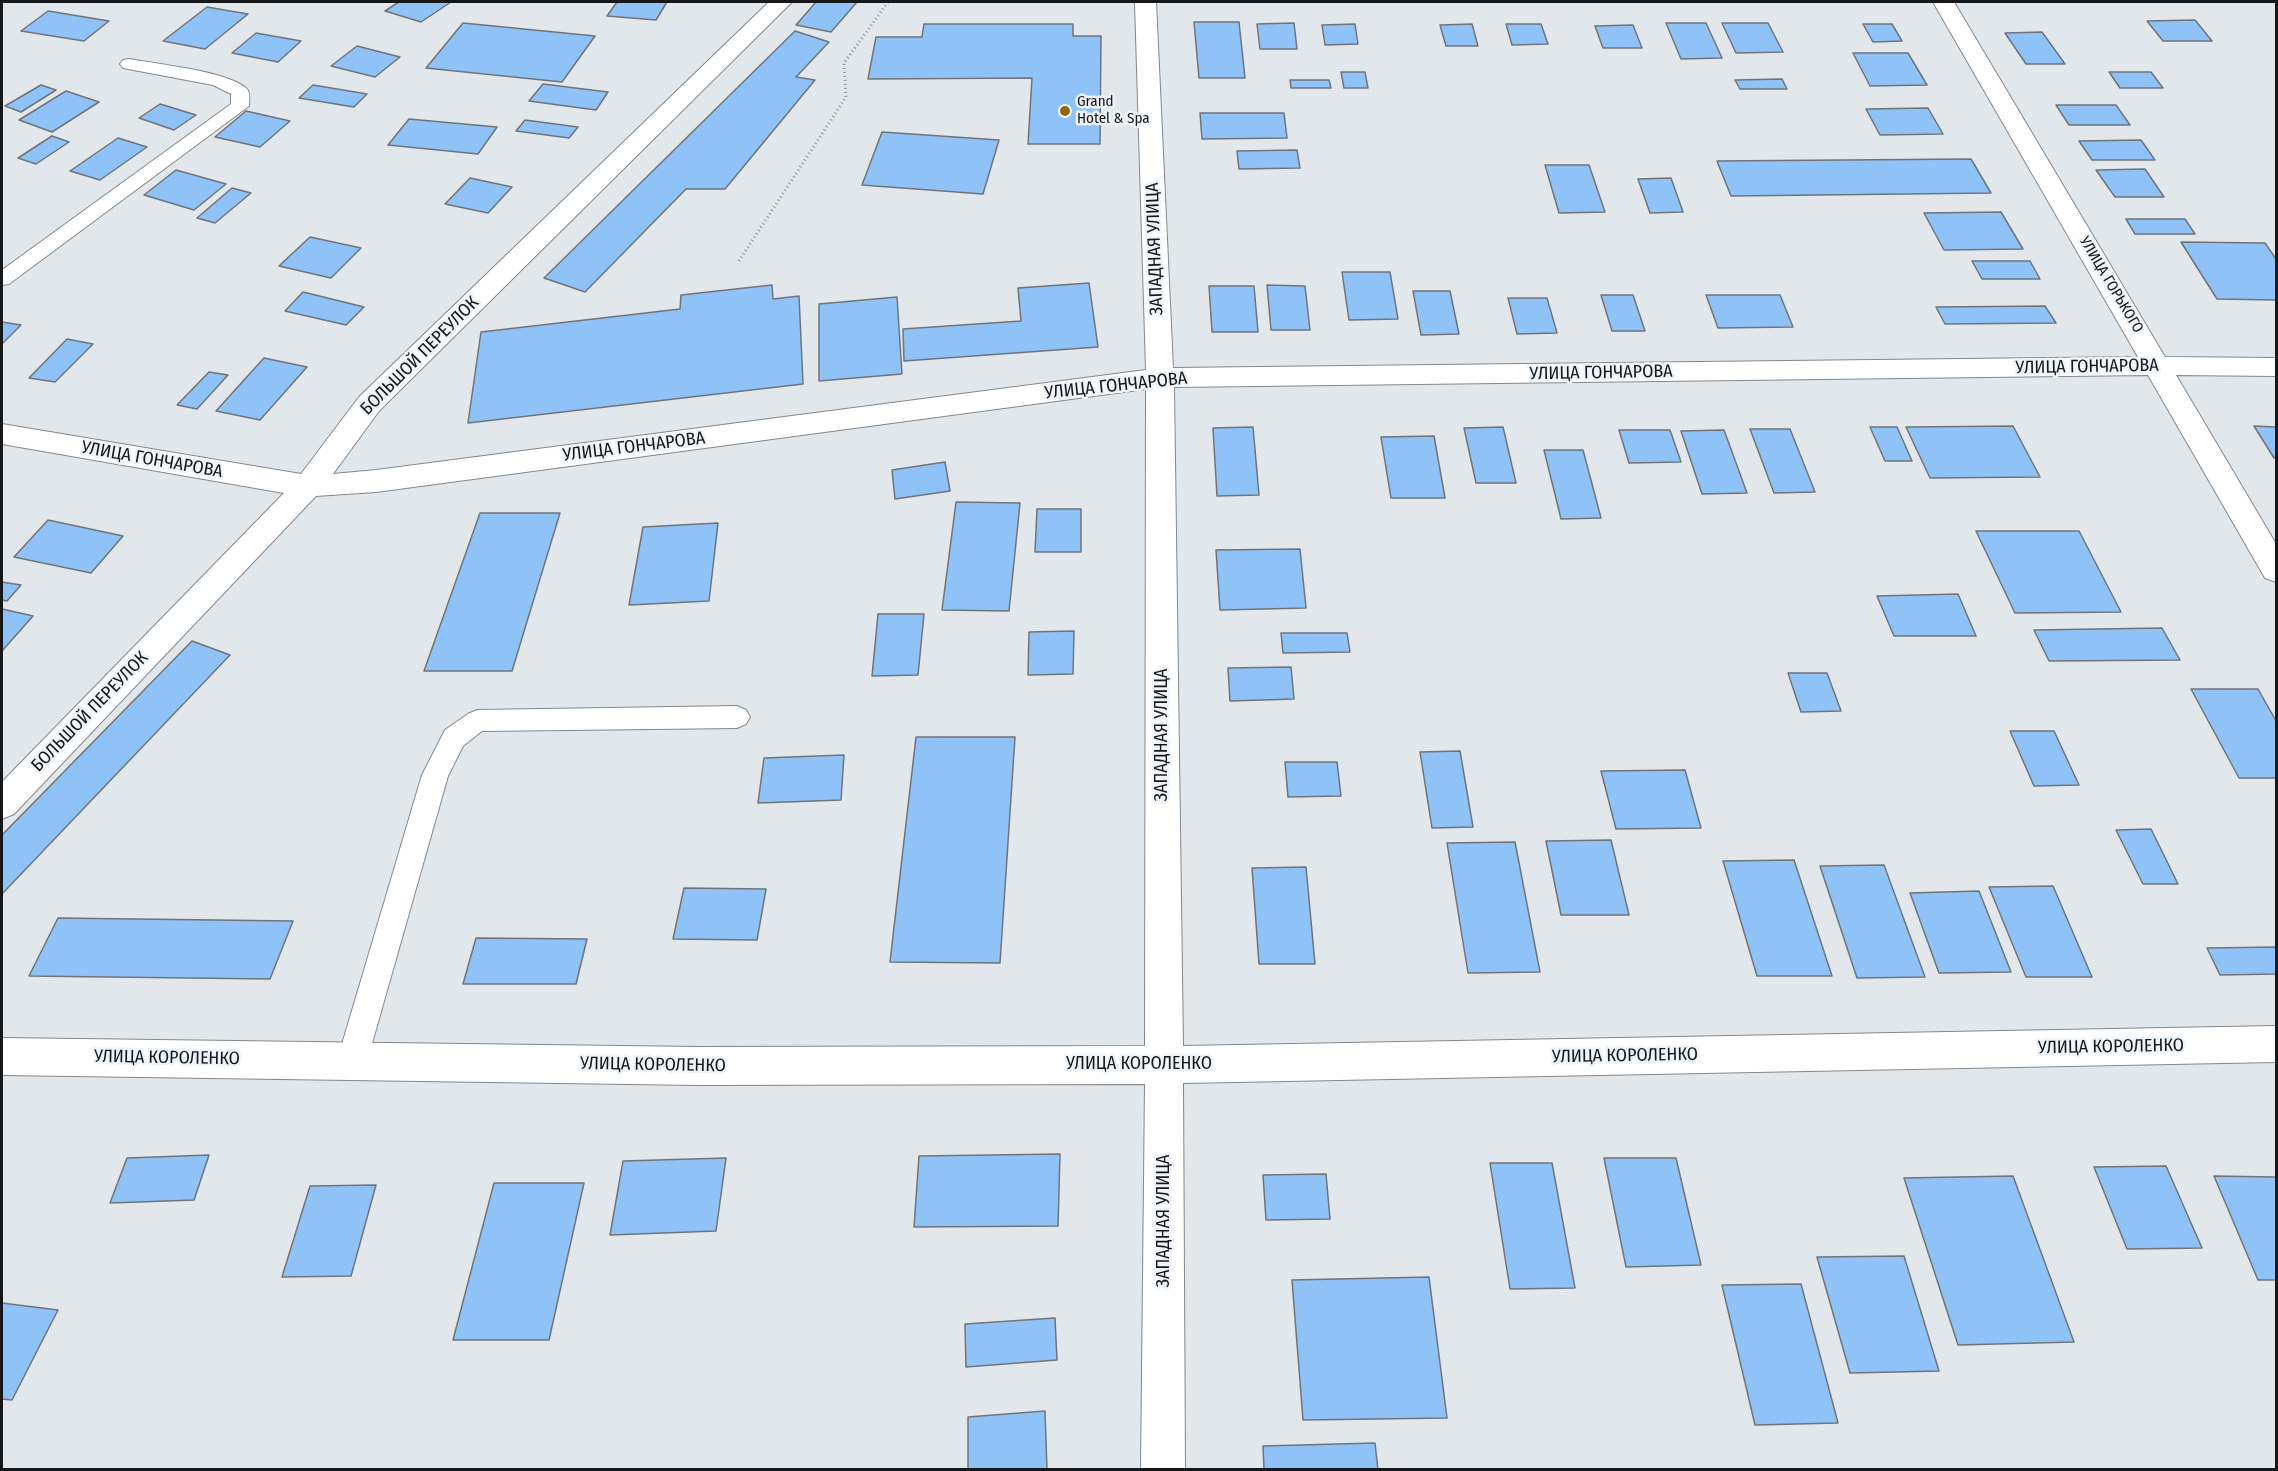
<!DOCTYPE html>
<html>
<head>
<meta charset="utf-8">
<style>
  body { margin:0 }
  #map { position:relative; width:2278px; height:1471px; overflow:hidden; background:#e2e7ec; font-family:"Fira Sans Condensed",sans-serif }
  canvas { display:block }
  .frame { position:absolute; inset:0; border:3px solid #151718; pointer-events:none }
</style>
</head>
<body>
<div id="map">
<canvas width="2278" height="1471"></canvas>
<div class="frame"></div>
</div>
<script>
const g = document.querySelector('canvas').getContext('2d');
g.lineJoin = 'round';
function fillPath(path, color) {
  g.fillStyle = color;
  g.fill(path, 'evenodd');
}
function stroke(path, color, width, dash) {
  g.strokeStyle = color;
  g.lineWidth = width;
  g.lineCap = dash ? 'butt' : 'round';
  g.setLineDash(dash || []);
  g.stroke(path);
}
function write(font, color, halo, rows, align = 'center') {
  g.font = font + ' "Fira Sans Condensed",sans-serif';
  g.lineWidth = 5;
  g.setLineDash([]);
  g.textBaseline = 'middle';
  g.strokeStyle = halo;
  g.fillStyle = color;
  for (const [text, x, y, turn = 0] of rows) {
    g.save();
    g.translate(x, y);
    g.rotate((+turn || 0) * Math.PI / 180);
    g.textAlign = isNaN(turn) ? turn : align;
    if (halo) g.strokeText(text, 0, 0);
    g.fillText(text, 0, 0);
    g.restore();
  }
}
const building = new Path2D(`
  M399 2H451L421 22 385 11Z
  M617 2H667L656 20 607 16Z
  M816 2H857L831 32 796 25Z
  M207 7 248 14 205 49 163 41Z
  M48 11 109 21 84 41 21 31Z
  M2195 20 2212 41H2163L2147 21Z
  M1194 22H1239L1245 78H1199Z
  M463 23 595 36 562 82 426 68Z
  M1294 23 1297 49H1260L1257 24Z
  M1666 23H1706L1722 58 1681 59Z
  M1722 23H1768L1783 52 1736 53Z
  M924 24H1073V36H1101L1100 144H1028L1032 78 868 79 876 37H922Z
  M1355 24 1358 44 1325 45 1322 25Z
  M1472 24 1478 46H1446L1440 25Z
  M1506 24H1541L1548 44 1512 45Z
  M1863 24H1892L1902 41 1873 42Z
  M1633 25 1642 48H1603L1595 26Z
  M795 31 829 42 796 77 815 80 725 189H686L585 292 544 278Z
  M2042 32 2065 64H2026L2005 33Z
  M256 33 301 41 278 62 232 53Z
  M357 46 400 57 375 77 331 66Z
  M1853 53H1908L1927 85 1870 86Z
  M1341 72H1365L1368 88H1344Z
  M2109 72H2151L2163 88H2120Z
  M1782 79 1787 89H1740L1735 80Z
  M1290 80H1329L1331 88H1291Z
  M543 84 608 92 596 110 529 101Z
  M41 85 56 90 21 112 5 106Z
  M313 85 367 94 354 107 299 98Z
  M66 91 99 102 52 132 19 120Z
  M160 104 196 115 174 130 139 118Z
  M2056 105H2116L2130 125H2069Z
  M1928 108 1943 134 1880 135 1866 109Z
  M246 111 290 121 260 147 215 137Z
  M1200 113H1284L1287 138 1202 139Z
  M409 119 497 127 478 154 388 145Z
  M525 120 578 127 569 138 516 131Z
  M882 132 999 140 983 194 862 185Z
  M52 136 69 142 36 164 18 158Z
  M118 138 147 147 100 180 70 171Z
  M2141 140 2155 160H2092L2079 141Z
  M1297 150 1300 168 1239 169 1237 151Z
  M1971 159 1991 193 1731 196 1717 161Z
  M1545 165H1589L1605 212 1559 213Z
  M2145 169 2164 197H2115L2096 170Z
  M176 170 226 184 194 210 144 195Z
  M470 178 512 187 488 213 445 204Z
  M1671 178 1683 212 1650 213 1638 179Z
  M232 188 251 193 215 223 197 218Z
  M2001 212 2023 249 1944 250 1924 213Z
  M2126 219H2185L2195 234H2135Z
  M310 237 361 248 331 278 279 266Z
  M2181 242 2265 243 2276 259V300L2217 299Z
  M1972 261H2030L2040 279H1982Z
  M1342 272H1390L1398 319 1349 320Z
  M1089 283 1098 347 904 361 903 329 1021 321 1018 288Z
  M772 285 773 299 799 296 803 384 468 423 481 332 680 309 681 295Z
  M1267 285 1305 286 1310 330H1271Z
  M1209 286H1254L1258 332H1212Z
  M1413 291H1450L1459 334 1421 335Z
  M303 292 364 307 346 325 285 311Z
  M1601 295H1633L1645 331H1612Z
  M1706 295H1780L1793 327 1718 328Z
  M897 297 902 374 819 381V304Z
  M1508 298H1547L1557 333 1517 334Z
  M2045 306 2056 323 1945 324 1936 307Z
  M2 322 21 325 2 344Z
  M67 339 93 344 55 382 29 378Z
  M264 358 307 367 260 420 216 411Z
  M209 372 228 375 197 409 177 405Z
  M2013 426 2040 477 1930 478 1906 427Z
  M2254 426 2276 427V458H2274Z
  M1253 427 1259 495 1217 496 1213 428Z
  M1503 427 1516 483H1476L1464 428Z
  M1870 427H1897L1912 461H1885Z
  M1750 429H1790L1815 492 1774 493Z
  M1619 430H1670L1681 462 1629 463Z
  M1724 430 1747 493 1702 494 1681 431Z
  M1434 436 1445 498H1391L1381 437Z
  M1544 450H1583L1601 518 1561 519Z
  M945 462 950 491 895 499 892 470Z
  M956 502 1020 503 1009 611 942 610Z
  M1037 509H1081V552H1035Z
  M480 513H560L512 671H424Z
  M48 520 123 536 91 573 14 557Z
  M718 523 709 601 629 605 643 527Z
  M1976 531H2079L2121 612 2015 613Z
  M1300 549 1306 608 1220 610 1216 550Z
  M2 582 21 585 7 601 2 600Z
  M1958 594 1976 636H1894L1877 596Z
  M2 609 33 616 2 651Z
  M878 614H924L918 675 872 676Z
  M2162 628 2180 660 2049 661 2034 630Z
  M1074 631 1073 674 1028 675 1029 632Z
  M1281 633H1347L1350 652 1283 653Z
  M192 641 230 655 2 894V835Z
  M1291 667 1294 699 1230 701 1228 668Z
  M1788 673H1827L1841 711 1801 712Z
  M2191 689H2258L2276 721V778H2239Z
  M2010 731H2054L2079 785 2034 786Z
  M916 737H1015L1000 963 890 962Z
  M1460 751 1473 827 1432 828 1420 752Z
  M844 755 841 800 758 803 764 758Z
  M1285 762H1337L1341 796 1288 797Z
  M1685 770 1701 828 1616 829 1601 771Z
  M2151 829 2178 884H2143L2116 830Z
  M1611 840 1629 915H1561L1546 841Z
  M1515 842 1540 972 1468 973 1447 843Z
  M1794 860 1832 976H1757L1723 861Z
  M1884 865 1925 977 1857 978 1820 866Z
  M1306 867 1315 964H1259L1252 868Z
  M2053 886 2092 977H2026L1989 887Z
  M684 888 766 889 757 940 673 939Z
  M1979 891 2011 972 1939 973 1910 893Z
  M58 918 293 921 270 979 29 976Z
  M476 938 587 939 576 984H463Z
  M2276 947V974L2220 975 2207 948Z
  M1060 1154 1058 1226 914 1227 919 1156Z
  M209 1155 194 1200 110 1203 127 1158Z
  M726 1158 716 1231 610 1235 623 1161Z
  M1604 1158H1676L1701 1265 1626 1267Z
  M1490 1163H1552L1575 1288 1510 1289Z
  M2166 1166 2202 1248 2127 1249 2094 1167Z
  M1326 1174 1330 1219 1266 1220 1263 1175Z
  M2013 1176 2074 1342 1958 1345 1904 1178Z
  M2214 1176 2276 1177V1280H2258Z
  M494 1183H584L549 1340H453Z
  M376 1185 351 1276 282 1277 310 1186Z
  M1904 1256 1939 1371 1850 1373 1817 1257Z
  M1429 1277 1447 1418 1303 1420 1292 1280Z
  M1801 1284 1838 1423 1755 1425 1722 1285Z
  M2 1303 58 1310 12 1400 2 1399Z
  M1055 1318 1057 1360 966 1367 965 1324Z
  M1045 1411 1047 1470H968V1417Z
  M1375 1443 1378 1470H1264L1263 1446Z`);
const path = new Path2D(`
  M739 261 846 97 844 63 888 2`);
const service = new Path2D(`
  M129 59C157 64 226 71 246 88 251 92 249 101 249 106L9 284 2 285V270L231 104V94L213 85 123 68 120 64 123 60Z
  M737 706 746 710 750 717 746 724 737 728 482 731 463 746 448 776 367 1061 362 1071 352 1075 342 1071 337 1061 422 775 445 730 468 714 477 710Z`);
const minor = new Path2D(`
  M769 2H792L379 411 333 474 376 470 1146 370 1135 2H1156L1173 368 2138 357 1933 2H1954L2165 357 2276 358V376L2176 375 2276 544V582L2265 578 2148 375 1174 387 1183 1046 2276 1026V1062L1183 1083 1185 1470H1141L1145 1084 698 1085 2 1075V1038L698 1047 1145 1046 1146 389 376 492 316 496 14 814 2 819V782L284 493 2 444V424L301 474 359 397Z`);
const markers = [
  [1065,111,6,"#8f680e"]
];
const farPoinames = [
  ["Grand",1077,102],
  ["Hotel & Spa",1077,119]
];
const farStreetnames = [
  ["УЛИЦА ГОРЬКОГО",2111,285,59]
];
const streetNames = [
  ["ЗАПАДНАЯ УЛИЦА",1155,249,-92],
  ["БОЛЬШОЙ ПЕРЕУЛОК",420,356,-45],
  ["УЛИЦА ГОНЧАРОВА",2087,367,-1],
  ["УЛИЦА ГОНЧАРОВА",1601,373,-1],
  ["УЛИЦА ГОНЧАРОВА",1116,386,-6],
  ["УЛИЦА ГОНЧАРОВА",634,447,-7],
  ["УЛИЦА ГОНЧАРОВА",152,460,10],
  ["БОЛЬШОЙ ПЕРЕУЛОК",90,712,-46],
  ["ЗАПАДНАЯ УЛИЦА",1162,735,-90],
  ["УЛИЦА КОРОЛЕНКО",2111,1047,-1],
  ["УЛИЦА КОРОЛЕНКО",1625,1056,-1],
  ["УЛИЦА КОРОЛЕНКО",167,1058,1],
  ["УЛИЦА КОРОЛЕНКО",1139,1064],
  ["УЛИЦА КОРОЛЕНКО",653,1065,1],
  ["ЗАПАДНАЯ УЛИЦА",1164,1221,-90]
];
fillPath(building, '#8fc3f8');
stroke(building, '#707479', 1.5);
stroke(service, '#83888c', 2);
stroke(minor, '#83888c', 2);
stroke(path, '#8f9397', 3, [1, 3]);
fillPath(service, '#fff');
fillPath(minor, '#fff');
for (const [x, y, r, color] of markers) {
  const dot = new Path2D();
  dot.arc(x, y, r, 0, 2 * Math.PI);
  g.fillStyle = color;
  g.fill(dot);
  stroke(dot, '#eff4fa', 2);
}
write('15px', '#151718', '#eff4fa', farPoinames, 'left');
write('15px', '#151718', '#eff4fa', farStreetnames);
write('18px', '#151718', '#eff4fa', streetNames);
</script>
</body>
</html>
